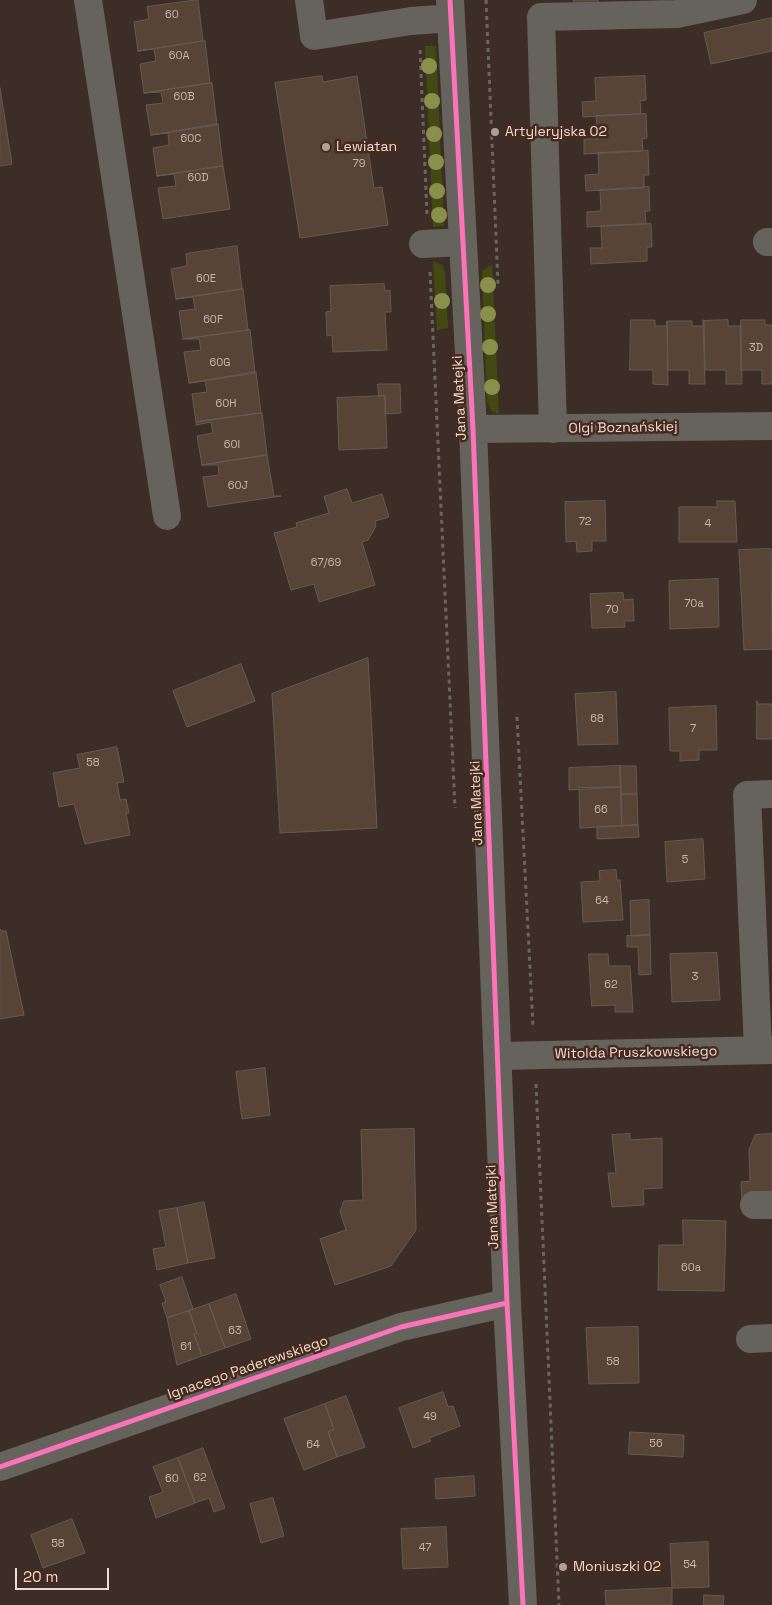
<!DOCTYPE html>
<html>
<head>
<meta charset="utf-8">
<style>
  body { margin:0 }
  #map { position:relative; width:772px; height:1605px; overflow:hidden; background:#3c2e26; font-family:"Space Grotesk",sans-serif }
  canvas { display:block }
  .scale { position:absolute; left:15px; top:1568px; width:94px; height:22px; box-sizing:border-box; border:2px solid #eddad2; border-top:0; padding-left:6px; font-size:15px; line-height:18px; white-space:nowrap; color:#eddad2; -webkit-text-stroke:4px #452a1d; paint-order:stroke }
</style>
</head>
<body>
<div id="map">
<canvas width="772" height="1605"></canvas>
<div class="scale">20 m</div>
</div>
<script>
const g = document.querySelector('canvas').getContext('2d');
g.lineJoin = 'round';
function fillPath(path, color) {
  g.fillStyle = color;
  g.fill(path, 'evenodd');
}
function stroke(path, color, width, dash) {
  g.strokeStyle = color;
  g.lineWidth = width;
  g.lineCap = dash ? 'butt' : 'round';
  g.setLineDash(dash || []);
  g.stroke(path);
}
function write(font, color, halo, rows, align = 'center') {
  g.font = font + ' "Space Grotesk",sans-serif';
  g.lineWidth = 5;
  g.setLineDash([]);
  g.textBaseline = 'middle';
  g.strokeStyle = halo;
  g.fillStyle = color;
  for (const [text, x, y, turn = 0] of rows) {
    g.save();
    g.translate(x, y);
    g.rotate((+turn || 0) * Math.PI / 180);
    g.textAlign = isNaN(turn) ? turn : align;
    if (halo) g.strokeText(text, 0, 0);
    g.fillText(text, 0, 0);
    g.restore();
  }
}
const green = new Path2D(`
  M425 46H436L444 226 433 227Z
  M433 261 442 265 445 272 448 328 437 330Z
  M492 264 499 414 492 412 487 401 482 271Z`);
const building = new Path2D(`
  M198 0 203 41 138 51 134 22 149 19 147 7Z
  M574 0H598V3H574Z
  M772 18V51L711 64 704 33Z
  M205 41 210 83 144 93 140 64 156 61 154 49 138 51Z
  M322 76 323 82 357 76 374 188 382 187 388 225 300 238 275 83Z
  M645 76 646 100 640 101 641 114 583 117 582 102 596 101 595 78Z
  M212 83 217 125 151 135 146 105 163 103 161 92 144 93Z
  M0 88 12 164 0 166Z
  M646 114 647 138 642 139 643 151 584 154V139H598L596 116Z
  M218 124 223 166 157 176 153 148 169 145 168 133 151 135Z
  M648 151 649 175H644V188L586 191 585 175 599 174 598 153Z
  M223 166 230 209 163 219 158 188 176 186 174 174 157 176Z
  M649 187 650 211H645L646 224 587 227V212L601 211 600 190Z
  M651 224 652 247H647V261L591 264 590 248H602L601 226Z
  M237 246 242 289 176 299 171 269 187 266 186 254Z
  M384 284 385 291 390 290 391 312H385L387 350 333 352 332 335 327 336 326 312 331 311 330 286Z
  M243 289 248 330 183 339 179 311 195 309 193 297 176 299Z
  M631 320H655V326H666L667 321 668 385 653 384V370H630Z
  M703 320 705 384H689V370H668L667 321H692V326H703Z
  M728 320V326H741L742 384H726V370H705L704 321Z
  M741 320H765V325H772V384H762V370H741Z
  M250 330 255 373 189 383 184 352 201 350 199 339H183Z
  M256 372 261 413 196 422 192 394 207 392 205 381 189 383Z
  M378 384H400L401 413 385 414V396H379Z
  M385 396 387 448 339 450 337 398Z
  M262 413 267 455 202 465 197 436 213 433 211 422 196 425V422Z
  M267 455 274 496H281L208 507 203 477 219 475 218 465H202Z
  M347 489 352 503 382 494 389 517 375 521 376 526 368 540 362 542 375 585 319 602 314 584 291 590 274 533 297 527 296 523 329 513 324 497Z
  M605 501 606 541H592V551L577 552 576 541 566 542 565 502Z
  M717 501H735L737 542H679V507H717Z
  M771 549 772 649 744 650 739 550Z
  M718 579 719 627 670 629 669 581Z
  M623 593 624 600 633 599 634 621H624L625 627 592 628 590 594Z
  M368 658 377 828 280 833 272 694Z
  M241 664 255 701 187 727 173 691Z
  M616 692 618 744 578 745 575 694Z
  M757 701 758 704H772V739H757Z
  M716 706 717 750H699V760L680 761V751H670L669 708Z
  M117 747 124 782 117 783 120 800 126 799 129 813H126L130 835 85 844 74 804 59 807 53 773 80 768 77 755Z
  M620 766H636L637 794H621Z
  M620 766 621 787 569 790V768Z
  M621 787 622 826 580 828 579 788Z
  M621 794H637L638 825 622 826Z
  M638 825 639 837 597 839V827Z
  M703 839 705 879 667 882 665 842Z
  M616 870 617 880H620L623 920 583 922 581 882 600 881 599 871Z
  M649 900 650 935 631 936 630 901Z
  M0 929 2 931H6L24 1015 0 1019Z
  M650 935 651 974 639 975 638 947H627V936Z
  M717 953 720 1000 672 1002 670 954Z
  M589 954H608L609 966H630L633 1012H615V1005L592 1006Z
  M265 1068 270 1115 242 1119 236 1072Z
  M414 1129 416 1230 391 1266 335 1285 320 1239 346 1230 340 1211 344 1201 363 1200 361 1130Z
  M630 1134V1140L662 1138V1188L643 1189 644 1205 612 1207 608 1173H616L612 1135Z
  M772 1134V1198L742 1199 741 1182 750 1181 749 1150 755 1135Z
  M204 1202 215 1258 188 1263 177 1208Z
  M177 1208 188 1263 157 1270 153 1249 166 1247 159 1211Z
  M683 1220 726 1221 724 1291 658 1290 659 1245H683Z
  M182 1277 193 1309 167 1318 162 1303 166 1302 160 1285Z
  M236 1294 251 1339 225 1348 209 1304Z
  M209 1304 225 1348 202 1356 194 1334 197 1333 189 1311Z
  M189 1311 197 1333 194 1334 202 1356 177 1365 167 1318Z
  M638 1327 639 1383 589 1384 586 1328Z
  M443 1392 448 1407 453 1406 460 1426 429 1438 431 1441 413 1448 399 1408Z
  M346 1396 365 1447 337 1457 328 1432 334 1429 325 1404Z
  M325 1404 334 1429 328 1432 337 1457 304 1470 284 1419Z
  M630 1432 684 1435 683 1457 629 1454Z
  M203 1448 225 1508 214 1512 209 1498 195 1503 178 1458Z
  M178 1458 195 1503 156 1518 149 1497 163 1492 153 1467Z
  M474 1476 475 1496 436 1499 435 1479Z
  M273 1498 284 1536 261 1543 250 1504Z
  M72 1519 85 1553 43 1568 31 1535Z
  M446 1527 448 1567 403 1569 401 1529Z
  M708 1542 709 1587 672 1588 670 1544Z
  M672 1588V1605H606L605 1591Z
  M704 1595 724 1596 723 1605H704Z`);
const path = new Path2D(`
  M486 0 498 284
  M420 50 427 214
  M430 272 455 808
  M517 717 533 1026
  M536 1084 559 1605`);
const minor = new Path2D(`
  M88 0 167 516
  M309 0 314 36 411 21 451 18
  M450 0 473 429 507 1303 523 1605
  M767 242H772
  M423 244 463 242
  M473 429 772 426
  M553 429 541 17 677 14 743 0
  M758 1050 747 795 772 794
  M499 1056 772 1050
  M754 1205H772
  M750 1339 772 1338
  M0 1467 401 1327 507 1303`);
const cycleway = new Path2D(`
  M450 0 473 429 507 1303 523 1605
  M0 1467 401 1327 507 1303`);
const trees = [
  [429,66],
  [432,101],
  [434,134],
  [436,162],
  [437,191],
  [439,215],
  [488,285],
  [442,301],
  [488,314],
  [490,347],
  [492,387]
];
const markers = [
  [495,132,5,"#af9e96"],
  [326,147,5,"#af9e96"],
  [563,1567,5,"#af9e96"]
];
const numberNames = [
  ["60",172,15],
  ["60A",179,56],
  ["60B",184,97],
  ["60C",191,139],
  ["79",359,164],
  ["60D",198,178],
  ["60E",206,279],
  ["60F",213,320],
  ["3D",756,348],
  ["60G",220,363],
  ["60H",226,404],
  ["60I",232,445],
  ["60J",238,486],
  ["72",585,522],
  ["4",708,524],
  ["67/69",326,563],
  ["70a",694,604],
  ["70",612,610],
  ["68",597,719],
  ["7",693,729],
  ["58",93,763],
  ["66",601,810],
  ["5",685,860],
  ["64",602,901],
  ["3",695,977],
  ["62",611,985],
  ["60a",691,1268],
  ["63",235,1331],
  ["61",186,1347],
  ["58",613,1362],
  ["49",430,1417],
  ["56",656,1444],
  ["64",313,1445],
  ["62",200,1478],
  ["60",172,1479],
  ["58",58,1544],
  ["47",425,1548],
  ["54",690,1565]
];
const poiNames = [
  ["Artyleryjska 02",505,132],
  ["Lewiatan",336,147],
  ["Moniuszki 02",573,1567]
];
const streetNames = [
  ["Jana Matejki",460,398,-93],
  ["Olgi Boznańskiej",623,428,-1],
  ["Jana Matejki",477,803,-92],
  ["Witolda Pruszkowskiego",636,1053,-1],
  ["Jana Matejki",493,1207,-92],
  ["Ignacego Paderewskiego",248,1368,-19]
];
fillPath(green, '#414a10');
fillPath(building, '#584337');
stroke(building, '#665a53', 1);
stroke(path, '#6c6661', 3, [4, 4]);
stroke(minor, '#66625c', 28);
stroke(cycleway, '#fb73b8', 5);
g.fillStyle = '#88904c';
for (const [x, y] of trees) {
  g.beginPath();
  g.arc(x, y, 8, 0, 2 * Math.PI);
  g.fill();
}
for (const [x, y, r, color] of markers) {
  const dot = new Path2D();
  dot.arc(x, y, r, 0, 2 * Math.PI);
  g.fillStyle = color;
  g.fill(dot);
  stroke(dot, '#452a1d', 2);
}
write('11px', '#c8b4ab', null, numberNames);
write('14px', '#eddad2', '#452a1d', poiNames, 'left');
write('14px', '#eddad2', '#452a1d', streetNames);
</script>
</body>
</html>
